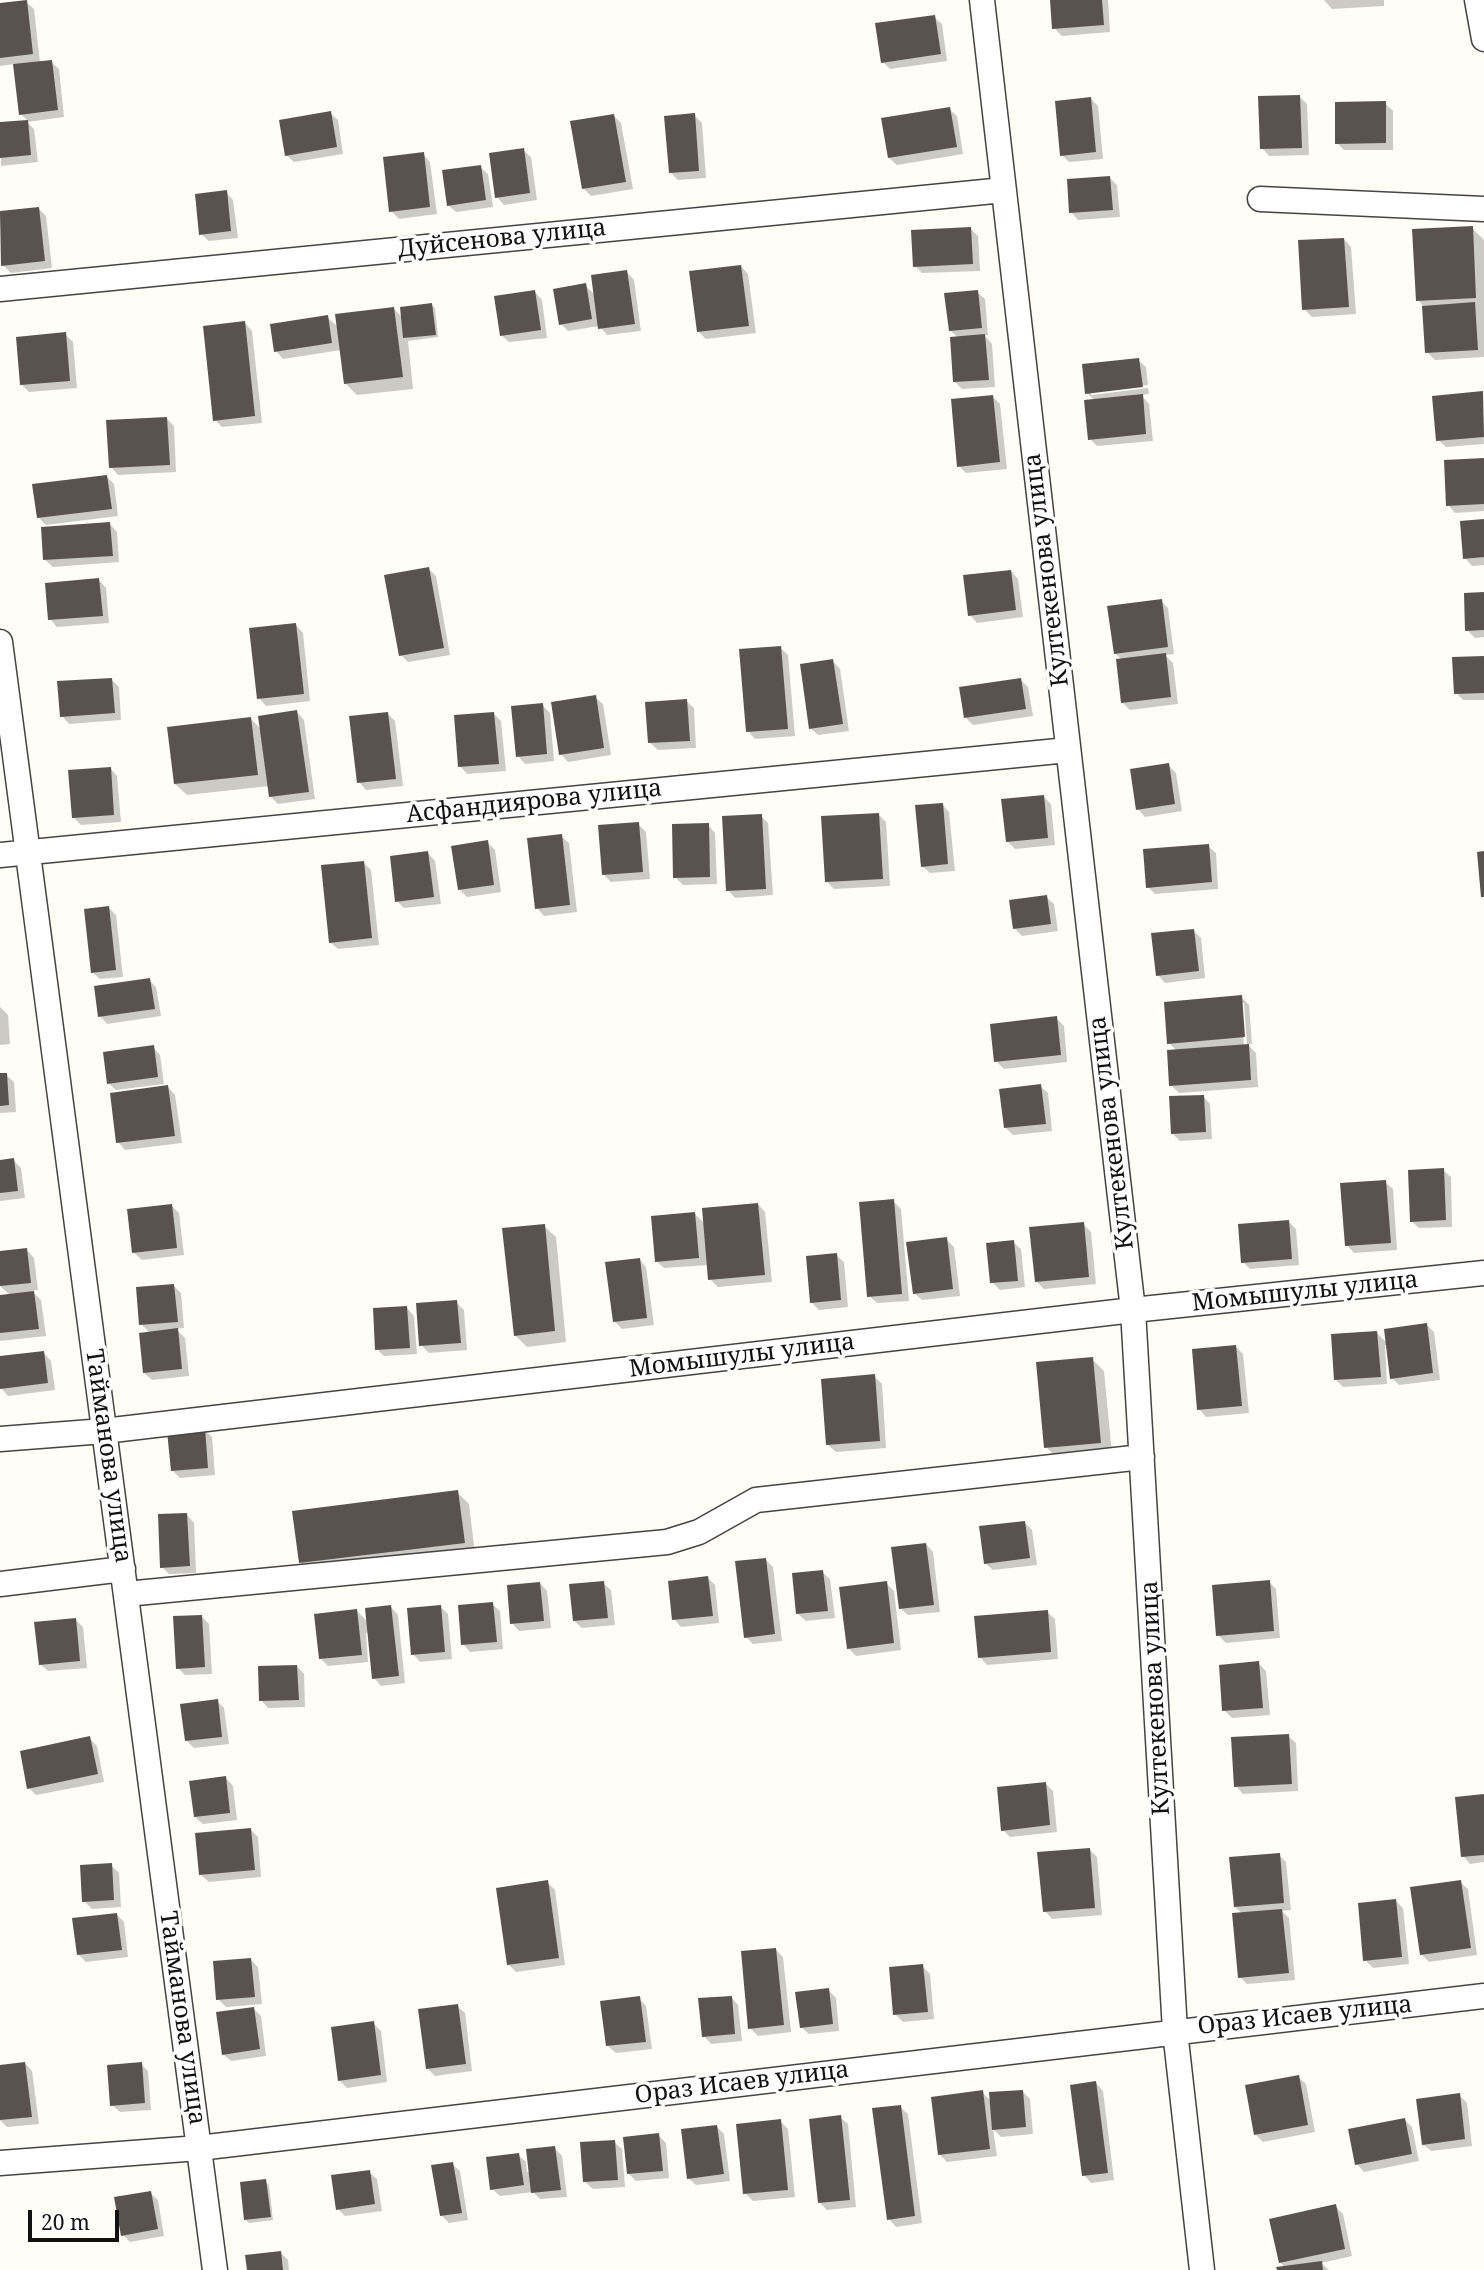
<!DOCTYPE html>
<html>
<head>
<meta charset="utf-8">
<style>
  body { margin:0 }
  #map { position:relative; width:1484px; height:2270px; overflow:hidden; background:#fffdf5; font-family:"Noto Serif",serif }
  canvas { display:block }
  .scale { position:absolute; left:28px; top:2210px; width:91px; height:32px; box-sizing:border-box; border:4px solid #111; border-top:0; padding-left:9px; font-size:21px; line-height:24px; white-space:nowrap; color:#111; -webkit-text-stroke:5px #fff; paint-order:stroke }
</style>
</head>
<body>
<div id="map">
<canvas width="1484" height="2270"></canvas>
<div class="scale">20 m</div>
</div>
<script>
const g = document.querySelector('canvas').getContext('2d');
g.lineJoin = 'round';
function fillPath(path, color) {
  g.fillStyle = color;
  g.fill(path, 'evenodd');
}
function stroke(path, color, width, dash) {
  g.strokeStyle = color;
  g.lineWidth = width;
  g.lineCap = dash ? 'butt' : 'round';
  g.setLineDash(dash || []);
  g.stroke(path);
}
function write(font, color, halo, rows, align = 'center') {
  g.font = font + ' "Noto Serif",serif';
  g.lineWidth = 7;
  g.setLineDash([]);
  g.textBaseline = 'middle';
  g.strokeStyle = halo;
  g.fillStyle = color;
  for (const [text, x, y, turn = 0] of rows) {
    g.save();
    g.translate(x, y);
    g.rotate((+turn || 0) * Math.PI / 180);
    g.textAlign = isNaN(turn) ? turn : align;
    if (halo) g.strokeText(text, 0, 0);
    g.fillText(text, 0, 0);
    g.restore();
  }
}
const shadow = new Path2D(`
  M1052 0H1108L1110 32 1062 36 1054 28Z
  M1384 0V6L1332 9 1324 0Z
  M26 2 34 9 40 63 51 62 59 69 64 117 27 122 34 129 38 162 1 166 0 124 28 121 21 114 15 64 0 66V5Z
  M934 17 942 24 947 61 890 69 883 62Z
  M1299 96 1307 104 1309 155 1269 156 1262 148Z
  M1090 98 1098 106 1103 159 1069 162 1062 155Z
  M1385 103 1393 111V150H1344L1337 143Z
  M949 109 957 116 963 154 897 165 889 158Z
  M330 113 338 120 343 154 294 162 286 155Z
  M694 115 702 123 706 178 678 180 670 172Z
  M614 116 621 123 633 189 591 196 584 189Z
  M523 150 531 157 537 200 504 205 497 197Z
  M423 154 430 162 437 214 399 219 391 211Z
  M480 167 488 174 493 207 456 212 448 205Z
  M1110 178 1117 185 1120 217 1078 220 1071 212Z
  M226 192 233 200 238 238 209 241 201 234Z
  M38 208 46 216 52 268 11 273 3 265 0 212Z
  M1472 228 1484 240V357L1435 360 1427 352 1424 307 1418 300Z
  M971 229 978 236 980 271 922 273 915 266Z
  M1344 239 1351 247 1356 314 1312 317 1304 309Z
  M741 266 748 274 756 333 706 339 699 332Z
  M627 272 634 280 641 331 607 335 599 326 568 331 561 324 585 285 596 296Z
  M535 292 542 300 547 338 509 342 501 335Z
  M977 292 985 299 988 335H984L992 344 995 387 962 389 955 382 958 338 950 330Z
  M431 305 435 308 438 337 408 341 413 389 357 395 345 383 341 350 283 359 276 351 327 317 339 328 394 309 403 318Z
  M245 323 252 331 262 423 222 427 215 420Z
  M65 334 73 342 77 388 29 392 21 384Z
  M1138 360 1146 367 1148 385 1091 391V395L1148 388 1149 394 1141 395 1149 404 1153 441 1097 446 1090 439 1095 401 1087 393Z
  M1482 393 1484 444 1446 447 1438 440Z
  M993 397 1000 404 1007 469 966 473 959 466Z
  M166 418 174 426 176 472 118 475 111 467Z
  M1484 460V511L1455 513 1448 505Z
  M107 477 114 484 118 516 46 525 38 517Z
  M1484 521V565L1472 566 1465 558Z
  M110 524 117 532 119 562 53 567 45 560Z
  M429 569 436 576 450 655 408 662 401 655Z
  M1011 571 1018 579 1023 617 977 623 970 615Z
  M99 580 106 588 109 623 57 627 50 619Z
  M1484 594V637L1475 638 1467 630Z
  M1161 601 1168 608 1174 654 1165 655 1173 663 1178 704 1130 710 1122 702V660L1115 653Z
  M296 625 303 633 310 701 266 706 259 698Z
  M781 648 788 655 795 736 755 739 748 731Z
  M1484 658V700H1463L1456 693Z
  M833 661 840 669 849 731 818 735 810 728Z
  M111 679 119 687 121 720 69 724 62 716Z
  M1020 679 1028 687 1033 716 973 725 966 718Z
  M595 697 603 704 611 755 568 762 561 754Z
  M686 701 694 708 696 748 658 750 650 743Z
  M542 705 550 713 554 761 525 764 518 756Z
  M297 712 304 720 315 799 278 804 271 797 269 786 187 795 175 784 251 719 261 729Z
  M388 714 395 721 403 786 366 790 359 782Z
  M494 714 501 721 506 771 467 774 460 766Z
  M1168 765 1176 773 1182 811 1145 817 1138 809Z
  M110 768 117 776 121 822 81 825 73 817Z
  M1044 797 1051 804 1055 845 1015 849 1007 841Z
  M942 804 949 812 955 871 930 873 922 866Z
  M879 815 886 822 890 886 834 889 826 881Z
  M761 816 768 823 773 895 735 898 728 890Z
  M638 824 646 832 650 879 611 882 604 875Z
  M708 825 715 833 717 884 683 885 675 877Z
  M561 836 569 843 577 912 544 916 537 908Z
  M487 842 495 850 501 892 467 897 459 889Z
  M1208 846 1216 853 1218 889 1155 894 1148 887Z
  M428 853 435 861 441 904 404 908 397 901Z
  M363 862 371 870 379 945 338 949 330 942Z
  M1046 897 1054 904 1058 931 1022 936 1014 928Z
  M109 908 116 915 123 977 100 979 92 972Z
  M1193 930 1201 938 1205 978 1165 983 1158 975Z
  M149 980 156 987 161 1016 107 1024 100 1016Z
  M1241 997 1249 1005 1252 1044H1247L1256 1053 1258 1087 1179 1093 1171 1085 1177 1051 1169 1043ZM1240 1003H1244L1247 1046H1244Z
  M0 1007 8 1015 10 1044 0 1045Z
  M1056 1018 1064 1026 1067 1062 1004 1069 996 1061Z
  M153 1047 160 1055 164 1084 116 1090 108 1083Z
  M0 1075H6L14 1082 16 1112 0 1113Z
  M1040 1086 1048 1093 1052 1131 1013 1135 1006 1128Z
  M168 1087 175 1095 182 1143 125 1150 118 1142Z
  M1203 1096 1210 1104 1212 1139 1180 1141 1172 1133Z
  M13 1160 21 1168 25 1198 0 1201V1162Z
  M1443 1170 1451 1177 1452 1227 1419 1228 1411 1221Z
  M1385 1182 1393 1189 1397 1250 1354 1253 1347 1245Z
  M893 1201 901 1209 909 1301 877 1303 869 1296Z
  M758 1204 765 1212 772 1282 718 1287 710 1279 709 1265 664 1268 656 1261 695 1214 705 1224Z
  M172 1206 179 1213 184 1255 142 1260 134 1253Z
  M1289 1222 1296 1229 1299 1265 1250 1269 1243 1262Z
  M1083 1224 1091 1232 1096 1284 1044 1289 1036 1281Z
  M544 1226 556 1237 566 1342 527 1347 515 1335Z
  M946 1239 954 1247 960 1296 922 1300 914 1293Z
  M1013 1242 1021 1249 1025 1287 1000 1290 992 1282Z
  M27 1250 34 1258 38 1290 32 1291 41 1300 46 1336 0 1341V1297L10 1295 0 1286V1253Z
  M836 1255 844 1262 848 1307 819 1310 811 1302Z
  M639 1259 646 1267 654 1325 622 1329 614 1321Z
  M174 1286 181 1293 184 1328 176 1329 185 1338 189 1376 152 1380 144 1373 150 1333 141 1324Z
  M456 1302 464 1310 467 1350 429 1353 421 1345Z
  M407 1308 414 1316 417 1354 384 1356 377 1349Z
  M1427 1325 1434 1332 1440 1380 1399 1385 1392 1378 1387 1345H1385L1387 1384 1343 1387 1335 1379 1377 1333 1387 1343Z
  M1236 1347 1243 1354 1249 1413 1206 1417 1199 1409Z
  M44 1353 51 1361 55 1390 8 1396 1 1388 0 1358Z
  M1092 1359 1104 1371 1112 1454 1058 1459 1046 1447Z
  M874 1376 882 1384 886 1448 836 1452 828 1445Z
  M204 1430 212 1437 215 1475 180 1478 173 1471Z
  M457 1492 469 1504 475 1554 312 1574 300 1562Z
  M187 1515 194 1523 196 1573 169 1574 162 1567Z
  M1025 1523 1032 1530 1037 1565 993 1570 985 1563Z
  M926 1544 933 1552 940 1612 908 1615 900 1608Z
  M765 1559 773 1567 782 1641 753 1644 746 1637Z
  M822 1572 830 1579 835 1618 806 1621 798 1614Z
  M708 1578 715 1585 719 1623 681 1627 674 1619Z
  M1269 1582 1276 1589 1280 1638 1226 1643 1218 1635Z
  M540 1583 547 1591 551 1628 519 1631 512 1623Z
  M603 1583 611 1590 615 1625 582 1628 574 1621Z
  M886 1583 894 1591 901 1650 856 1656 848 1648Z
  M492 1604 500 1611 503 1649 470 1652 463 1644Z
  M391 1607 398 1615 405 1683 381 1686 374 1678 369 1632 366 1633 368 1662 328 1666 321 1659 357 1611 368 1622Z
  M441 1607 448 1614 452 1659 420 1662 413 1654Z
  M1047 1612 1055 1619 1058 1659 987 1665 980 1657Z
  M201 1616 209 1624 212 1674 185 1675 178 1668Z
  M75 1619 83 1627 87 1668 48 1671 40 1664Z
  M1258 1663 1266 1671 1270 1715 1232 1718 1224 1710Z
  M297 1666 304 1674 305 1707 268 1708 261 1700Z
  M217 1701 224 1708 229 1744 194 1748 187 1741Z
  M1288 1736 1296 1743 1298 1791 1243 1794 1236 1786Z
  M89 1738 97 1746 104 1782 36 1795 29 1788Z
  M226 1778 233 1786 237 1820 203 1824 195 1817Z
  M1046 1784 1053 1791 1057 1832 1010 1837 1003 1830Z
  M1484 1796V1862L1470 1864 1463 1856Z
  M250 1829 258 1837 261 1877 209 1882 201 1875Z
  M1089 1849 1097 1857 1102 1915 1052 1919 1045 1911Z
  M1279 1855 1286 1862 1291 1910 1282 1911 1289 1918 1295 1980 1247 1984 1240 1977 1243 1914 1235 1907Z
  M111 1865 119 1873 121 1907 92 1909 84 1901Z
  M547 1882 555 1890 565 1965 516 1972 508 1964Z
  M1460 1882 1468 1889 1477 1955 1429 1962 1421 1954Z
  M1396 1901 1403 1908 1409 1964 1373 1968 1365 1960Z
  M116 1914 124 1922 128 1957 86 1962 78 1954Z
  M775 1949 783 1957 791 2032 758 2036 750 2028Z
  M251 1960 258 1967 262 2004 226 2007 218 1999Z
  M922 1966 930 1974 934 2019 903 2022 895 2014Z
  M828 1990 836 1998 839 2031 809 2034 801 2027Z
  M731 1997 738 2005 742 2041 711 2044 704 2036Z
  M639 1998 646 2006 652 2049 616 2053 608 2046Z
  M457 2006 465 2013 472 2071 435 2076 427 2068Z
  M253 2008 261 2016 266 2056 231 2061 223 2054Z
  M373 2023 381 2031 387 2082 347 2088 339 2080Z
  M25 2063 32 2071 39 2124 7 2127 0 2120V2066Z
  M141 2064 148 2071 151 2110 120 2112 112 2105Z
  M1298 2077 1306 2084 1315 2132 1263 2142 1256 2135Z
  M1096 2083 1103 2091 1114 2180 1091 2183 1084 2175Z
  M1022 2091 1030 2099 1033 2134 1001 2137 993 2129 997 2156 947 2162 940 2155 982 2092 992 2102Z
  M1459 2095 1467 2103 1472 2146 1431 2151 1423 2144Z
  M900 2107 908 2114 922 2223 896 2227 889 2219Z
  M840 2117 848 2124 856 2207 827 2210 819 2202Z
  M1405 2120 1412 2127 1419 2161 1364 2172 1357 2164Z
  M780 2121 788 2129 795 2197 753 2201 745 2193Z
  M717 2127 724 2134 730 2181 696 2185 688 2178Z
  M658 2135 666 2143 669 2178 636 2181 629 2174Z
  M614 2142 622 2149 625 2187 593 2189 585 2182Z
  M555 2148 562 2156 567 2197 540 2199 533 2192 500 2196 492 2189 518 2155 526 2162 527 2172H530Z
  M452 2164 460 2171 468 2220 449 2223 441 2215Z
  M369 2172 377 2179 382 2211 345 2216 338 2209Z
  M265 2181 269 2185 273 2220 249 2223 246 2220Z
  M150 2193 158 2200 164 2236 130 2242 123 2235Z
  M1335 2206 1343 2214 1352 2256 1321 2263 1329 2270H1279L1285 2268 1280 2262Z
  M280 2252 288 2260 289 2270H249Z`);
const building = new Path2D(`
  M27 0 33 54 0 58V3Z
  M1050 0H1102L1104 25 1052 29Z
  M935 15 941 54 881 63 875 23Z
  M52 60 58 110 19 115 13 64Z
  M1300 95 1302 148 1260 149 1258 96Z
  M1091 97 1096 152 1060 156 1055 101Z
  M1386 101V143L1335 144V102Z
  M950 107 957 147 888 158 881 118Z
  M331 111 337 147 285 156 279 120Z
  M695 113 699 171 669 173 664 116Z
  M614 114 626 182 582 189 570 121Z
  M28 120 31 155 0 158V122Z
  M524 148 530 193 495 198 489 153Z
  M424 152 430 207 389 212 383 157Z
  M481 165 486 200 447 206 442 170Z
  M1110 176 1113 210 1069 213 1067 179Z
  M227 190 231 231 199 235 195 194Z
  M39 207 45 261 1 266 0 211Z
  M1473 226 1476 298 1416 301 1412 229Z
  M971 227 973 264 913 267 911 230Z
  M1344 238 1349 307 1302 310 1298 240Z
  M741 265 749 326 697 332 689 271Z
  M627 270 635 324 598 329 591 275Z
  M586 283 592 319 559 325 553 289Z
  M535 290 541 330 500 336 494 296Z
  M978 290 982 328 949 331 944 293Z
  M1475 302 1478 350 1425 353 1422 306Z
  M432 303 436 335 403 338 400 307Z
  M394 307 403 377 344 384 335 314Z
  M328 315 332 343 274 352 270 324Z
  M245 321 255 416 213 421 203 326Z
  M66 332 70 381 20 385 16 337Z
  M985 334 989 380 953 382 950 337Z
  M1139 358 1143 387 1085 394 1082 364Z
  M1483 391 1484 437 1436 441 1432 396Z
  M1143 394 1146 434 1088 440 1084 400Z
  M993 395 1000 462 957 467 951 399Z
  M167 417 170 465 109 468 106 420Z
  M1484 458V504L1446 506 1444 460Z
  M107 475 112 509 37 518 32 484Z
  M1484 519V557L1463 559 1460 521Z
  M110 522 113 556 43 560 41 527Z
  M429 567 444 648 399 656 384 575Z
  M1011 570 1016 610 968 616 963 575Z
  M99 578 103 616 48 620 45 583Z
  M1484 592V630L1465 631 1464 593Z
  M1162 599 1168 647 1114 654 1107 606Z
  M296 623 304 694 257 699 249 628Z
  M781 646 788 729 746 732 739 649Z
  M1166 653 1171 697 1121 703 1116 659Z
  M1484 656V693L1454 694 1452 657Z
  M833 659 843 724 809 729 800 664Z
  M112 678 115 713 60 717 57 681Z
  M1021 678 1026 709 964 718 959 687Z
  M596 695 604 748 559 755 551 702Z
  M687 699 690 741 648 743 645 702Z
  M543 703 547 754 516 757 511 706Z
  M297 710 309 792 269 797 258 716Z
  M388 712 396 779 357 783 349 716Z
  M494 712 499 764 458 767 454 715Z
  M251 717 258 775 174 784 167 727Z
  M1169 763 1175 804 1136 810 1130 769Z
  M111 767 114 815 72 818 68 770Z
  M1044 795 1048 838 1006 842 1001 799Z
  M943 803 948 864 921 867 915 805Z
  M879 813 883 879 825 882 821 816Z
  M762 814 766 889 726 891 722 816Z
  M639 822 643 872 602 875 598 825Z
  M709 823 710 877 673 878 672 824Z
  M562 834 570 905 535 909 527 838Z
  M488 840 494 885 458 890 451 846Z
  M1209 844 1212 882 1146 888 1143 849Z
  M428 851 434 897 395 902 390 856Z
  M1484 851V897H1481L1477 852Z
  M364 861 372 938 329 943 321 865Z
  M1047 895 1051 924 1013 929 1009 900Z
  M109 906 116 970 91 973 84 909Z
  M1194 929 1199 971 1156 976 1151 933Z
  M150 978 155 1009 98 1017 94 986Z
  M1242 995 1245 1037 1167 1044 1164 1002Z
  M1057 1016 1061 1055 994 1062 990 1024Z
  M1249 1044 1251 1080 1169 1086 1167 1050Z
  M154 1045 158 1077 107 1084 103 1052Z
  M0 1073H7L9 1105 0 1106Z
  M1041 1084 1046 1124 1004 1128 999 1089Z
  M168 1085 175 1136 116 1143 110 1093Z
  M1204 1095 1206 1132 1171 1134 1169 1096Z
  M14 1158 18 1191 0 1193V1160Z
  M1444 1168 1446 1220 1410 1222 1408 1170Z
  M1386 1180 1391 1243 1345 1246 1340 1183Z
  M894 1199 902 1294 867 1297 859 1202Z
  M758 1203 765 1275 708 1280 702 1208Z
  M172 1204 177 1248 132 1253 127 1209Z
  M695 1212 699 1258 655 1262 651 1216Z
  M1289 1220 1292 1259 1241 1263 1238 1224Z
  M1084 1222 1089 1277 1035 1282 1029 1227Z
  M545 1224 555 1331 514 1336 502 1228Z
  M947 1237 953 1289 913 1294 906 1242Z
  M1014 1240 1018 1281 990 1283 986 1243Z
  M27 1248 31 1283 0 1286V1251Z
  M837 1253 841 1300 810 1303 806 1256Z
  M640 1258 647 1318 613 1322 605 1262Z
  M174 1284 178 1322 139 1325 136 1287Z
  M34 1291 39 1329 0 1333V1295Z
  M457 1300 461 1343 419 1346 416 1303Z
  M407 1306 410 1348 375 1350 373 1308Z
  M1427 1323 1433 1373 1390 1379 1384 1329Z
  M178 1328 182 1369 143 1373 139 1333Z
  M1377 1331 1381 1377 1334 1380 1331 1334Z
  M1236 1345 1242 1406 1197 1410 1192 1349Z
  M44 1351 48 1383 0 1389V1356Z
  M1093 1357 1101 1443 1044 1448 1036 1362Z
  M875 1374 880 1441 826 1445 821 1379Z
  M205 1428 208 1468 171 1471 167 1431Z
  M458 1490 465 1543 299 1563 292 1511Z
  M187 1513 190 1566 160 1568 158 1514Z
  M1025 1521 1030 1558 984 1564 979 1526Z
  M926 1543 934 1605 899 1609 891 1547Z
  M766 1558 775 1634 744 1638 735 1561Z
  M823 1570 828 1611 796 1614 792 1573Z
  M708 1576 713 1616 672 1620 668 1581Z
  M1270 1580 1274 1631 1216 1636 1212 1585Z
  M604 1581 608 1618 573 1621 569 1584Z
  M887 1581 894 1643 847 1649 839 1587Z
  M540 1582 544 1621 510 1624 507 1585Z
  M493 1602 497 1642 461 1645 458 1605Z
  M391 1605 399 1676 372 1679 365 1608Z
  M441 1605 445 1652 411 1655 407 1608Z
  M357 1609 362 1655 319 1659 314 1614Z
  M1048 1610 1051 1652 978 1658 974 1616Z
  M202 1615 205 1667 176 1669 173 1616Z
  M76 1618 80 1661 39 1665 34 1622Z
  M1259 1661 1263 1708 1222 1711 1219 1665Z
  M297 1665 299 1700 259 1701 258 1666Z
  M218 1699 222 1737 185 1741 180 1704Z
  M1289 1734 1292 1784 1234 1787 1231 1737Z
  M90 1736 98 1774 27 1789 20 1751Z
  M226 1776 230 1813 194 1817 189 1781Z
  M1046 1782 1050 1825 1001 1831 997 1787Z
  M1484 1794V1855L1461 1857 1455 1797Z
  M251 1828 255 1870 199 1875 195 1833Z
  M1090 1848 1095 1908 1043 1912 1037 1852Z
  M1280 1853 1284 1903 1234 1907 1229 1857Z
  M112 1863 114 1900 82 1902 80 1865Z
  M548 1880 559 1958 507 1965 496 1888Z
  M1461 1880 1471 1948 1420 1955 1410 1887Z
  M1396 1899 1402 1957 1363 1961 1358 1903Z
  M1282 1909 1289 1973 1238 1978 1232 1913Z
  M117 1913 122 1950 77 1955 72 1918Z
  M776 1948 784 2025 748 2029 741 1951Z
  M251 1958 255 1997 216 2000 213 1961Z
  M923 1964 928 2012 893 2015 889 1967Z
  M829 1988 833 2024 800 2028 795 1992Z
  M640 1996 646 2042 606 2046 600 2001Z
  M732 1996 735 2034 702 2037 698 1998Z
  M458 2004 466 2064 426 2069 418 2009Z
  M254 2007 260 2049 222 2055 216 2012Z
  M374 2021 381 2075 338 2081 331 2027Z
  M25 2062 32 2117 0 2120V2065Z
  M142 2062 145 2103 110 2106 107 2065Z
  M1299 2075 1308 2125 1254 2135 1245 2085Z
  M1096 2081 1108 2173 1082 2176 1070 2085Z
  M983 2090 990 2149 938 2155 931 2097Z
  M1023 2090 1026 2127 992 2130 989 2092Z
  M1460 2093 1465 2139 1422 2145 1416 2099Z
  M901 2105 915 2216 887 2220 872 2108Z
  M841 2115 850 2200 818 2203 809 2119Z
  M1405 2118 1412 2154 1355 2165 1348 2129Z
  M781 2119 788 2190 743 2194 736 2124Z
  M717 2125 724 2174 687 2179 681 2129Z
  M659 2133 663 2171 627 2174 623 2137Z
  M615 2140 618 2180 583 2182 580 2142Z
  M555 2146 561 2190 531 2193 526 2149Z
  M519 2153 524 2185 490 2190 486 2157Z
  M453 2162 462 2213 440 2216 431 2165Z
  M370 2170 375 2204 336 2210 331 2175Z
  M266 2179 271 2217 244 2220 240 2182Z
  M151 2191 158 2229 121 2236 114 2197Z
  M1336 2204 1345 2249 1279 2263 1269 2219Z
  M281 2251 283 2270H247L245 2255Z
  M1322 2261 1323 2270H1277L1276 2267Z`);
const street = new Path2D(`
  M982 0 1133 1310 1175 2031 1202 2270
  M1477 0 1484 39
  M1260 199 1484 209
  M0 289 1004 190
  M0 642 215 2270
  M0 855 1068 750
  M0 1439 104 1431 1133 1310 1484 1273
  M0 1584 123 1569
  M126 1594 667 1542 699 1532 756 1500 1142 1457
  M0 2163 199 2148 1484 1996`);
const streetNames = [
  ["Дуйсенова улица",502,239,-6],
  ["Култекенова улица",1047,570,-97],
  ["Асфандиярова улица",534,802,-6],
  ["Култекенова улица",1112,1133,-97],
  ["Момышулы улица",1305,1292,-6],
  ["Момышулы улица",742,1356,-7],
  ["Тайманова улица",108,1456,82],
  ["Култекенова улица",1156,1698,-93],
  ["Ораз Исаев улица",1305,2016,-6],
  ["Тайманова улица",182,2018,82],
  ["Ораз Исаев улица",742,2083,-7]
];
fillPath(shadow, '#0003');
fillPath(building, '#5a524d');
stroke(street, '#444', 27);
stroke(street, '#fff', 24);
write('24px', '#111', '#fff', streetNames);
</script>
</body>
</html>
